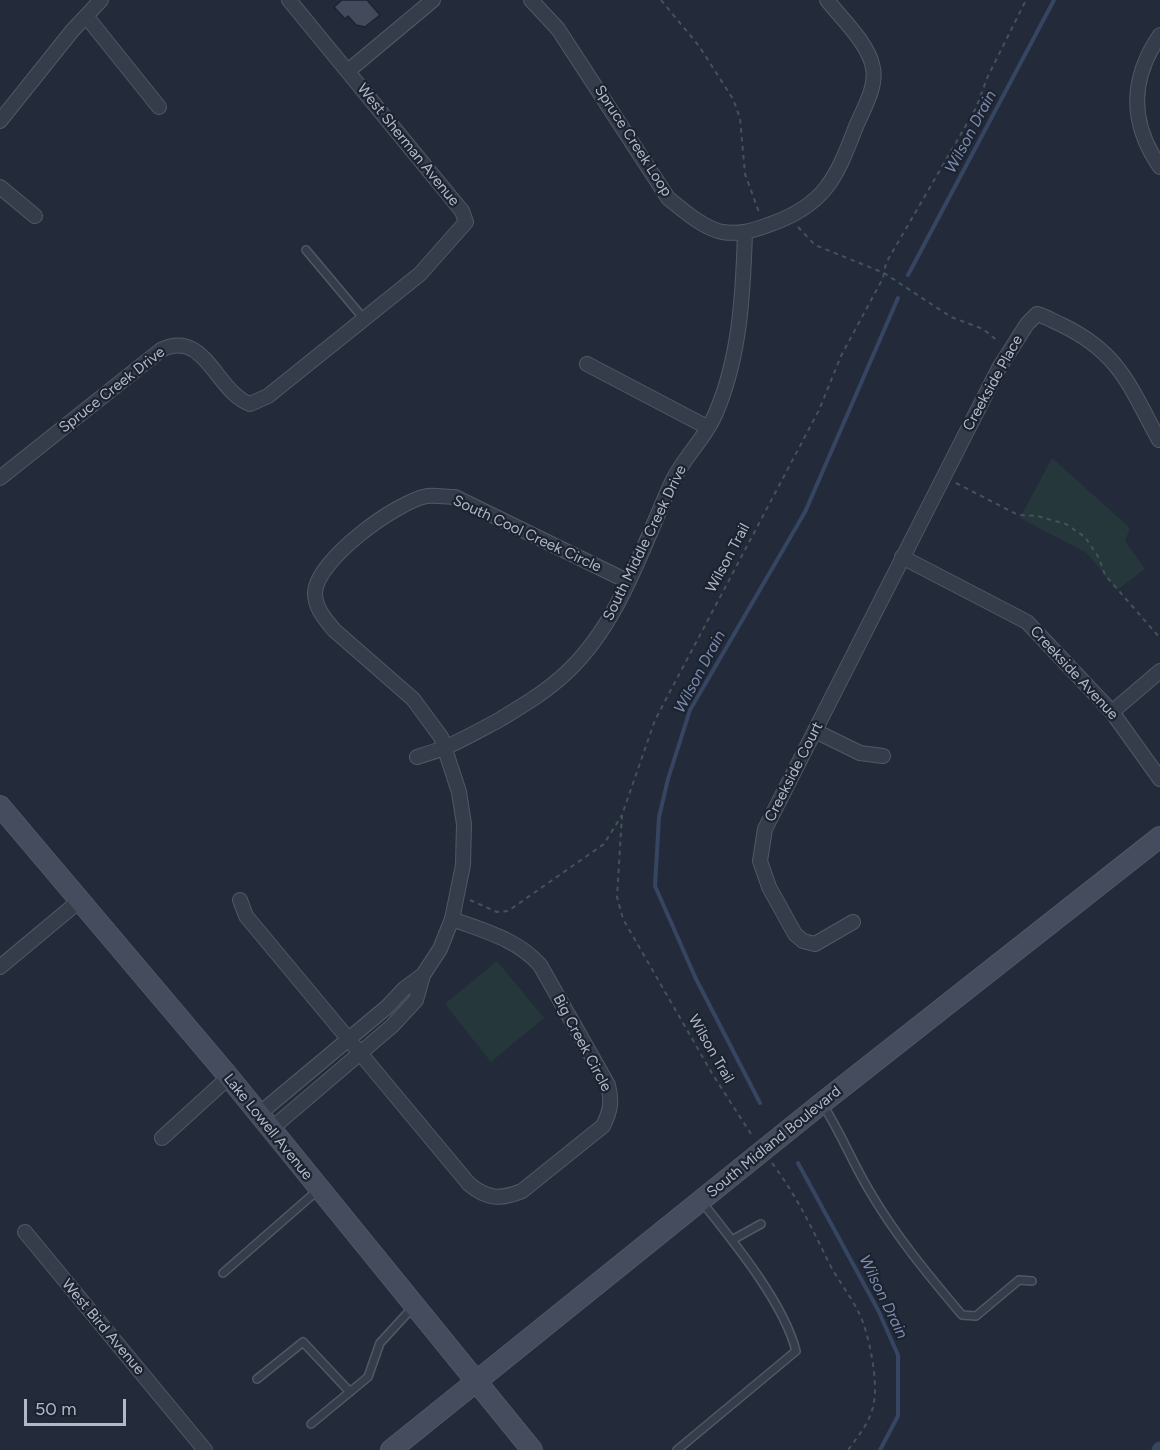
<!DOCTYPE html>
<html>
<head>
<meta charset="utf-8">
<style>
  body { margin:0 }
  #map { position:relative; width:1160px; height:1450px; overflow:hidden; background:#232b3a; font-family:Figtree,sans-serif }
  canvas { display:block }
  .scale { position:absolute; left:24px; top:1399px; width:102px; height:27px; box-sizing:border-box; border:3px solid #b1b8c6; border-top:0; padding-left:8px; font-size:18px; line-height:21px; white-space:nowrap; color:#b1b8c6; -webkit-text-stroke:4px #1c222f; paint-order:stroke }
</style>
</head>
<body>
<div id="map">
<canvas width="1160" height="1450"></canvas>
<div class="scale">50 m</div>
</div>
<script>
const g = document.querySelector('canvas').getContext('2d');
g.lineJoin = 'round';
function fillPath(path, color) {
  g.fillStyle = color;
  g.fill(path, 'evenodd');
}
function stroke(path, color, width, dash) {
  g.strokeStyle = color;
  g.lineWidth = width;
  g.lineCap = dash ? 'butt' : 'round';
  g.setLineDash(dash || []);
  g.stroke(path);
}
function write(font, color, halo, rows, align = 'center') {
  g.font = font + ' Figtree,sans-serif';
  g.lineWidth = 4.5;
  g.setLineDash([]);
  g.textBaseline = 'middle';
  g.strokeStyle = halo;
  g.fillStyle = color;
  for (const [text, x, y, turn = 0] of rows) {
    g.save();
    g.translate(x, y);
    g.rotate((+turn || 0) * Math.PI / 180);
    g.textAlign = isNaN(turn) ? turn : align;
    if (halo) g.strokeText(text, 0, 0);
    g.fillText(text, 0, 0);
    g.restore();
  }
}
const green = new Path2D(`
  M1052 458 1130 528 1125 541 1145 569 1117 590 1087 553 1020 518Z
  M497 961 544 1018 491 1062 445 1004Z`);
const stream = new Path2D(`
  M908 275 1054 0
  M760 1103 696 979 655 886 659 817 668 779 690 710 805 512 898 298
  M798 1163 878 1310 898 1355V1416L880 1450`);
const canal = new Path2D(`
  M1159 1450 1160 1449`);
const building = new Path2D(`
  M342 0H367L380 15 365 27 356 25 348 16 345 19 334 7Z`);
const path = new Path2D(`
  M661 0 699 46 733 99 740 118 745 174 760 215
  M798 227 815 245 884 273 951 317 983 329 999 342
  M956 483 1018 515 1037 516 1066 524 1085 537 1099 558 1105 575 1160 638
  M470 900 497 912 508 911 604 844 622 815
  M751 1134 713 1075 623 919 617 897 622 815 655 720 819 410 841 356 883 278 886 263 976 108 988 76 1026 0
  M772 1163C796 1195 811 1226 828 1261 837 1279 850 1295 859 1313 869 1333 878 1380 874 1402 871 1421 859 1435 848 1450`);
const lane = new Path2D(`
  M306 250 364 319
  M823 1105C841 1133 852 1162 869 1190 895 1235 929 1276 962 1315L976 1316 1019 1280 1032 1281
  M732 1240 761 1224
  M223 1273 318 1190
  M257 1379 303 1342 350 1392
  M311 1424 368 1377 380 1343 414 1306
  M677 1450 796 1351C784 1303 733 1241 702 1202`);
const street = new Path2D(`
  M531 0 558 29 668 198C683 210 703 228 722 232 741 235 754 230 771 224 824 205 836 179 855 129 862 111 877 88 873 68 869 44 842 19 827 0
  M86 16 159 107
  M1160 35C1130 79 1129 122 1160 167
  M348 71 433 0
  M0 121 72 31 101 0
  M0 187 35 216
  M587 364 707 427
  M0 478 161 350C205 328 216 392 250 404L268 396 420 274 466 222 462 211 289 0
  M902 557 1027 622 1112 712 1160 779
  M1112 712 1160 671
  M815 731 860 753 883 756
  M417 757C449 748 469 736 499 720 522 706 546 692 566 673 619 624 642 548 671 484 682 459 704 440 715 415 740 358 743 295 745 233
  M240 900 246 916 469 1184C487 1199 500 1200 522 1191L603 1126C611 1110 612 1101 608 1085L540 965C517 939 484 931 452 919
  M853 922 815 944 803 941 795 934 769 887 760 861 765 829 999 368 1027 324 1037 314C1047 317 1053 321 1062 325 1120 353 1130 387 1159 440
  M0 967 78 902
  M259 1114 387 1007 404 989 423 975
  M271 1129 392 1026 416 1000 423 975 440 949 452 919 463 865 464 824 459 792 441 737 413 699 334 630C325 619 315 608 315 593 316 560 396 502 427 496 436 495 446 497 455 497L627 581
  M162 1138 229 1077
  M25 1232 205 1450`);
const secondary = new Path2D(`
  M0 806 229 1077 532 1450
  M391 1450 822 1103 1160 837`);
const streetNames = [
  ["Spruce Creek Loop",633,141,57],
  ["West Sherman Avenue",408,145,51],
  ["Creekside Place",993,383,-61],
  ["Spruce Creek Drive",112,390,-38],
  ["South Cool Creek Circle",527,534,25],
  ["South Middle Creek Drive",645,543,-64],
  ["Wilson Trail",728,558,-62],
  ["Creekside Avenue",1074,673,47],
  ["Creekside Court",794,772,-63],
  ["Big Creek Circle",582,1043,62],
  ["Wilson Trail",711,1049,60],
  ["Lake Lowell Avenue",268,1127,51],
  ["South Midland Boulevard",774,1142,-39],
  ["West Bird Avenue",103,1327,50]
];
const waterNames = [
  ["Wilson Drain",971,132,-62],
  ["Wilson Drain",700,672,-62],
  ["Wilson Drain",883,1297,64]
];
fillPath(green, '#25373b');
stroke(stream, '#364561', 4);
stroke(canal, '#364561', 15);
fillPath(building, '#424a5c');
stroke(building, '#1d2431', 1.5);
stroke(lane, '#515865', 10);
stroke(street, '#515865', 16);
stroke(secondary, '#515865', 22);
stroke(path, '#425458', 2, [4.5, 4.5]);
stroke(lane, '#363d4a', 7);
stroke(street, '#363d4a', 14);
stroke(secondary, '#444c5d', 20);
write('15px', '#b1b8c6', '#1c222f', streetNames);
write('italic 16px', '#7a8cae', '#1c222f', waterNames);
</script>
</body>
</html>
